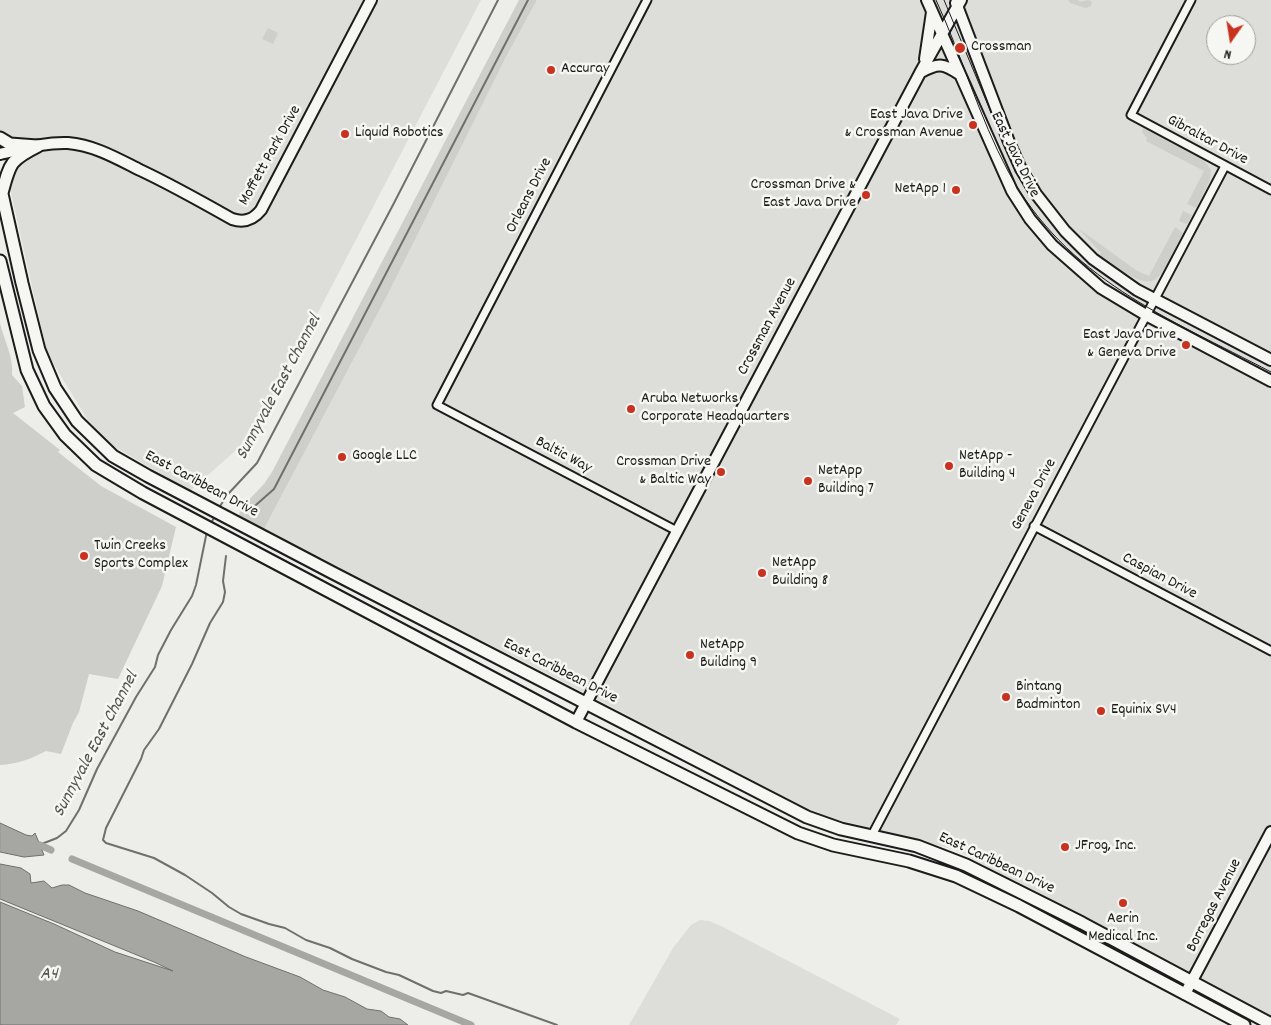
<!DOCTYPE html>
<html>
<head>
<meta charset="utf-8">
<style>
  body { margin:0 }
  #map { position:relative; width:1271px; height:1025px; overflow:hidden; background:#edede9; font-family:Dekko,sans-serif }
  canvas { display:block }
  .north { position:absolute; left:1206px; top:15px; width:50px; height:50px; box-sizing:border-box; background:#f6f6f2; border:1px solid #9f9f9c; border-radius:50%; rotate:193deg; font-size:14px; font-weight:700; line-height:20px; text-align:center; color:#1c1c1c }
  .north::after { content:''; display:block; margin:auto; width:18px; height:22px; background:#c8321e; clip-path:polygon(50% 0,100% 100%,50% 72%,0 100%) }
</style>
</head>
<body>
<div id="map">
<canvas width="1271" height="1025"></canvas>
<div class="north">N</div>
</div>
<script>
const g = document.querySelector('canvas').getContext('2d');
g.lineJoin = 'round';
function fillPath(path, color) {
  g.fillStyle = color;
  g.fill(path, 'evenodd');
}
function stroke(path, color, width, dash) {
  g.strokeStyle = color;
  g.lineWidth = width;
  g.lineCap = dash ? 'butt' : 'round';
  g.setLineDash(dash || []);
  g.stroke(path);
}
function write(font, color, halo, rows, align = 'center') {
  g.font = font + ' Dekko,sans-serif';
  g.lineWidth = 5;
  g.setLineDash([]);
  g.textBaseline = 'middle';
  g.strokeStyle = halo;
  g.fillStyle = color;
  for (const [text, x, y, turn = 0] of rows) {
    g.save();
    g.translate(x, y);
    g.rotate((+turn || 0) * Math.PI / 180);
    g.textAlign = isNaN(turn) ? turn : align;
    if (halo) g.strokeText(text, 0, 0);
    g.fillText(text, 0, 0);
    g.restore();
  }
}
const built = new Path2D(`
  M0 0H481L299 349 252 436 190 491 98 437 47 353 0 144Z
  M537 0H1271V1019L956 850 819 815 604 703 264 529 388 294 505 59ZM1216 25H1246V55H1216Z
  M700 920 709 921 721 926 900 1019 896 1025H629L673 948 691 925Z`);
const green = new Path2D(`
  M519 0H537L505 59 388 294 264 529 239 518 240 509 264 484 272 472Z
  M1068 0H1077L1081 2 1088 0 1092 2 1091 6 1086 8 1070 3Z
  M268 28 278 33 273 44 262 39Z
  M1143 128 1204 160 1211 170 1210 180 1196 208 1187 204 1204 171 1146 141 1147 138 1142 132Z
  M1183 211 1192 215 1187 224 1179 221Z
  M1175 227 1183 233C1176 245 1167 270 1157 278 1143 290 1115 265 1100 255L1101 253 1078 228 1137 271 1149 276Z
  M0 323C4 340 14 358 12 375L22 386 25 407 13 413 60 450 58 452 101 486 176 527 162 586 118 679 89 674 79 712 73 723 61 754 46 751C31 759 17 764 0 765Z`);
const water = new Path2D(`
  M0 823 26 835 32 836 35 833 44 855 24 857 0 852Z
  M0 864 21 868 30 874 31 883 44 881 52 888 62 885H69L85 893 138 911 246 957 300 977 323 990 345 997 367 1009 381 1011 389 1017 400 1019 408 1025H0V902L54 924 115 952 173 971 154 962 0 899Z`);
const stream = new Path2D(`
  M218 509 229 493 257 463 394 203 498 0
  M248 512 274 489 528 0
  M210 525 215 516
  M226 556 223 581 225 592 223 602 210 623 192 664 159 729 144 750 141 759 106 828 103 840 106 843 154 858 185 875 212 893 229 907 241 914 269 924 285 928 306 940 330 948 352 959 386 972 399 975 433 991 441 993 446 991 463 995 468 993 557 1025
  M39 845 57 838 66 831 79 810 97 769 136 697 155 667 158 655 171 630 192 596 196 585 207 531`);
const canal = new Path2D(`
  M40 845 51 850
  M72 859 471 1025`);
const street = new Path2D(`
  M647 0 437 405 677 531
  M1191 0 1131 115 1271 190
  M1034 526 1271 651
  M871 837 1225 166`);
const secondary = new Path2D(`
  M927 0 1012 191 1030 219 1052 245 1101 288 1146 315 1271 381
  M956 3 1009 142 1021 169 1036 194 1065 231 1093 259 1137 290 1271 360
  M925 59 932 12
  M921 72C938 63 943 63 959 74
  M0 154C22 149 45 142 68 143 94 145 118 159 140 170 172 185 202 202 232 219 244 223 253 220 261 210L371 0
  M576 722 920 73 961 0
  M1185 994 1271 832`);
const primary = new Path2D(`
  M0 138 10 144 37 146
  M0 185 22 283 39 350 55 388 77 421 113 456 148 476 333 573 807 817 841 829 917 846 966 865 1082 923 1271 1024
  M2 193C10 163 10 160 38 146
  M0 261 27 370 44 406 65 435 96 465 143 493 576 722 798 833 833 845 909 861 956 876 1019 906 1244 1025`);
const tram = new Path2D(`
  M936 0C962 56 979 117 1008 171 1066 279 1168 318 1271 372
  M944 0 1014 167`);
const markers = [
  [960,48,6,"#c8321e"],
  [551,70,5,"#c8321e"],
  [973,125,5,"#c8321e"],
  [345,134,5,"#c8321e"],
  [956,190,5,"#c8321e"],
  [866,195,5,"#c8321e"],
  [1186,345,5,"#c8321e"],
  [631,409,5,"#c8321e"],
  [342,457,5,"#c8321e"],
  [949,466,5,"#c8321e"],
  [721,472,5,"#c8321e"],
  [808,481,5,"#c8321e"],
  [84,556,5,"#c8321e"],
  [762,573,5,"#c8321e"],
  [690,655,5,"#c8321e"],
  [1006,697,5,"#c8321e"],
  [1101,711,5,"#c8321e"],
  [1065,847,5,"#c8321e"],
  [1123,903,5,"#c8321e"]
];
const poiNames = [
  ["Crossman",971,48],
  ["Accuray",561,70],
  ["East Java Drive",963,116,"right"],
  ["& Crossman Avenue",963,134,"right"],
  ["Liquid Robotics",355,134],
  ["Crossman Drive &",856,186,"right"],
  ["East Java Drive",856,204,"right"],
  ["NetApp 1",946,190,"right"],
  ["East Java Drive",1176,336,"right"],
  ["& Geneva Drive",1176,354,"right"],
  ["Aruba Networks",641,400],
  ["Corporate Headquarters",641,418],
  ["Google LLC",352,457],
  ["NetApp -",959,457],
  ["Building 4",959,475],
  ["Crossman Drive",711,463,"right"],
  ["& Baltic Way",711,481,"right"],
  ["NetApp",818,472],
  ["Building 7",818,490],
  ["Twin Creeks",94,547],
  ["Sports Complex",94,565],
  ["NetApp",772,564],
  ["Building 8",772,582],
  ["NetApp",700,646],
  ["Building 9",700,664],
  ["Bintang",1016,688],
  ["Badminton",1016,706],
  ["Equinix SV4",1111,711],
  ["JFrog, Inc.",1075,847],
  ["Aerin",1123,920,"center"],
  ["Medical Inc.",1123,938,"center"]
];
const streetNames = [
  ["Gibraltar Drive",1207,141,28],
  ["East Java Drive",1014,155,64],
  ["Moffett Park Drive",271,156,-61],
  ["Orleans Drive",530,196,-63],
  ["Crossman Avenue",768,327,-62],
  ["Baltic Way",563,456,28],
  ["East Caribbean Drive",201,485,28],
  ["Geneva Drive",1035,495,-62],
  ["Caspian Drive",1159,577,28],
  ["East Caribbean Drive",560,672,27],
  ["East Caribbean Drive",996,864,25],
  ["Borregas Avenue",1215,906,-63]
];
const waterNames = [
  ["Sunnyvale East Channel",280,388,-62],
  ["Sunnyvale East Channel",97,745,-62],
  ["A4",49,976]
];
fillPath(built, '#ddddda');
fillPath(green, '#cececb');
fillPath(water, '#a6a6a3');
stroke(water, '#6f6f6d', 1);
stroke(stream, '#6f6f6d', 2);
stroke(canal, '#a6a6a3', 7);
stroke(street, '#1c1c1c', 11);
stroke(secondary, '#1c1c1c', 14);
stroke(primary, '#1c1c1c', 15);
stroke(street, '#f6f6f2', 7);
stroke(secondary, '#f6f6f2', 10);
stroke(primary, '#f6f6f2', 11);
stroke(tram, '#1c1c1c', 1);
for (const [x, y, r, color] of markers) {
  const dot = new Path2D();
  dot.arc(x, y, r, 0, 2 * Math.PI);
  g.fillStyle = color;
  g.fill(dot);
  stroke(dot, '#f6f6f2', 2);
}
write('16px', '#1c1c1c', '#f6f6f2', poiNames, 'left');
write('16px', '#1c1c1c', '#f6f6f2', streetNames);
write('italic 18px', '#535352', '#f6f6f2', waterNames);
</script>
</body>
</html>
